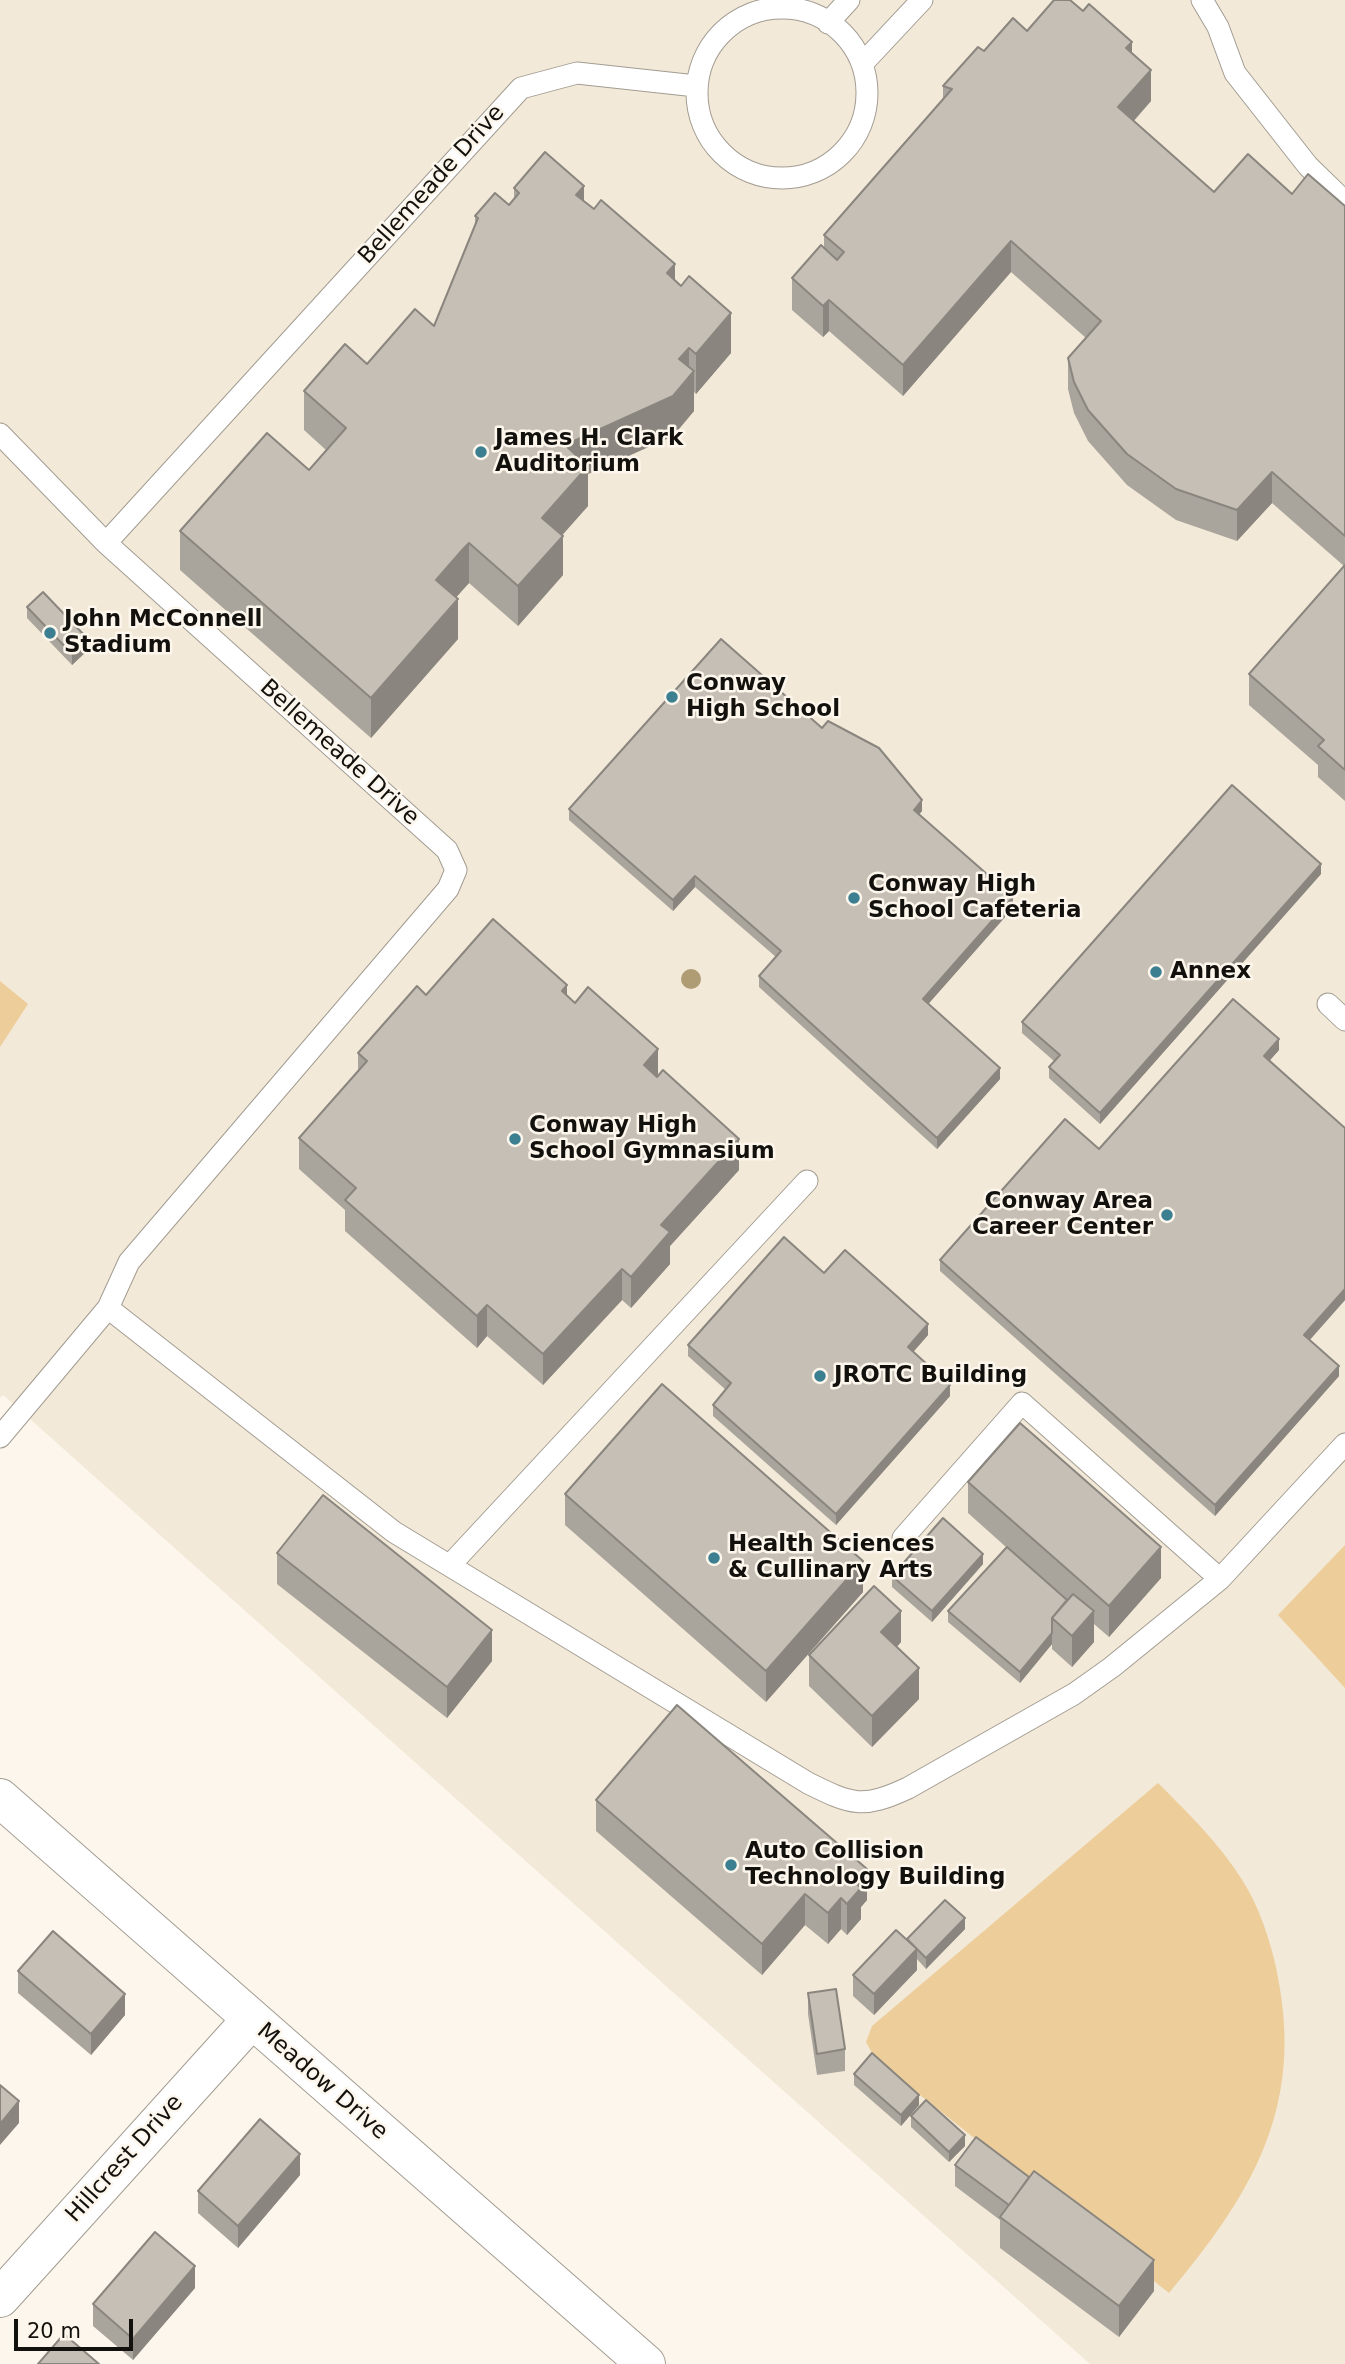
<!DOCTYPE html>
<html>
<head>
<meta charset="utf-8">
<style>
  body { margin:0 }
  #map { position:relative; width:1345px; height:2364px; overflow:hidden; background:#fdf6ec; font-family:"DejaVu Sans",sans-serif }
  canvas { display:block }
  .scale { position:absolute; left:14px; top:2319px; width:119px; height:32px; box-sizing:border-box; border:4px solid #13110d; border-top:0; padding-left:9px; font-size:21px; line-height:24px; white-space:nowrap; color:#13110d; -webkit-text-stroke:5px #fdf6ec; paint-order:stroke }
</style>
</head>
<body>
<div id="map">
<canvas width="1345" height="2364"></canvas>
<div class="scale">20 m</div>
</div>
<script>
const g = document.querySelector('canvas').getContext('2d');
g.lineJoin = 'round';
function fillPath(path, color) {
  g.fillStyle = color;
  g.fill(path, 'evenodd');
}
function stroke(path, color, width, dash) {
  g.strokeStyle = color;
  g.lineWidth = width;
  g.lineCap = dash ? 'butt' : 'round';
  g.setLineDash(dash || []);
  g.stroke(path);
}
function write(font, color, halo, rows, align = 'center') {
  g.font = font + ' "DejaVu Sans",sans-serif';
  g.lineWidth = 5;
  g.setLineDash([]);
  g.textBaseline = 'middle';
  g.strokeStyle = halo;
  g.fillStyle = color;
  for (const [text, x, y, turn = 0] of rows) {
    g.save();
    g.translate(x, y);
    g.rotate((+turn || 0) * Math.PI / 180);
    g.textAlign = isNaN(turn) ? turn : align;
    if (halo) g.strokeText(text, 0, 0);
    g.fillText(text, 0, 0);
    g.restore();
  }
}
const built = new Path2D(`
  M0 0H1345V2364H1090L3 1395 0 1398Z`);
const green = new Path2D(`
  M0 981 28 1004 0 1047Z
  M1345 1545V1688L1278 1615Z
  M1158 1783C1190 1815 1224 1848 1247 1888 1264 1918 1275 1956 1280 1989 1301 2115 1247 2200 1169 2293L876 2060 866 2042 872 2026Z`);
const lane = new Path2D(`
  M1202 0 1218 27 1235 73 1308 166 1345 202
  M697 93a85 85 0 1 1 170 0a85 85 0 1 1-170 0Z
  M828 23 849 0
  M863 63 922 0
  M0 434 106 543
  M1328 1004 1345 1020
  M108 1308 394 1532 808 1783C852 1805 863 1809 908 1788L1074 1694 1112 1667 1220 1579 1345 1444
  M0 1437 108 1308 129 1262 448 889 456 870 447 850 106 543 521 88 577 73 696 86
  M903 1538 1022 1403 1220 1579
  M451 1564 807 1181`);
const street = new Path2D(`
  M0 1798 646 2364
  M0 2298 251 2020`);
const trees = [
  [691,979]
];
const wall = new Path2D(`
  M1083 11 1132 53 1151 101 1134 121 1214 192 1292 194 1345 206V801L1318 777V765L1249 705V674L1344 566 1272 503 1237 541 1176 520 1127 485 1088 441 1074 413 1068 389V358L1086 338 1011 272 903 396 829 331 823 337 792 310V278L824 248V235L943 99V86L984 51 1027 31Z
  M514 188 584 201 675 281 731 353 696 394 694 392V411L673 436 588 474V506L562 535 563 575 518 626 469 583 464 588 456 597 458 639 371 738 180 570V531L309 470 326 450 304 430V391L367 364 434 326 475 225V216L509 205 514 199Z
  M27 607 88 650 72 665 27 618Z
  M822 728 922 811 919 814 1013 908 928 1004 1000 1079 937 1149 759 987V976L776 957 695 887 673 911 569 820V809Z
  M1321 874 1100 1124 1049 1078V1067L1054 1061 1022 1033V1022Z
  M426 995 567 996 658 1077 739 1170 670 1246V1264L631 1308 622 1300 543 1385 487 1336 477 1348 345 1231V1210L299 1169V1138L358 1071V1053Z
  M1279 1050 1270 1060 1345 1128V1300L1310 1340 1339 1376 1215 1516 940 1271V1260L1099 1149Z
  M824 1273 928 1335 913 1352 950 1396 836 1525 713 1416V1405L726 1390 688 1356V1345Z
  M968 1482 1161 1578 1109 1637 1094 1624V1642L1072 1667 1052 1649V1644L1020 1683 948 1622V1611L1006 1547 968 1513Z
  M565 1494 863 1592 766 1702 565 1525Z
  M277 1553 492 1661 447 1718 277 1584Z
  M983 1564 932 1622 892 1587V1576Z
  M901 1642 897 1647 919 1699 872 1747 809 1686V1655Z
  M596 1800 867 1900 861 1907V1919L847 1935 841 1929 828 1944 805 1925 762 1975 596 1831Z
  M965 1929 926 1969 917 1959V1970L874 2015 853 1996V1975L907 1940Z
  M18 1971 125 2015 91 2055 18 1993Z
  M808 1993 845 2049V2071L817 2075 808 2014Z
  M854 2074 919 2105 901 2126 854 2085Z
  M911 2116 965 2146 949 2162 911 2127Z
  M955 2165 1154 2291 1119 2337 1000 2248V2220L955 2186Z
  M300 2175 238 2248 198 2213V2191Z
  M195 2288 133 2360 93 2326V2304Z`);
const shadedWall = new Path2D(`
  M1132 42V73L1126 48Z
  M1151 70V101L1118 138V107Z
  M584 186V225L576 195Z
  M1011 241V272L903 396V365Z
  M675 264V304L667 273Z
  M829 300V331L823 337V306Z
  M731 313V353L696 394V354Z
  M689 348V378L694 371V411L673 436 588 474V506L542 558V518L565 445 679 359Z
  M1272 472V503L1237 541V510Z
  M563 536V575L518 626V586Z
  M469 543V583L436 620V580Z
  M458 599V639L371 738V698Z
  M88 639V650L72 665V654Z
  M922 800V811L914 821V810Z
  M1321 864V874L1100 1124V1113Z
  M695 876V887L673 911V900Z
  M1013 897V908L923 1010V999Z
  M567 985V1016L562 991Z
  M1279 1039V1050L1264 1067V1056Z
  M658 1049V1080L644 1065Z
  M1000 1068V1079L937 1149V1138Z
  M739 1139V1170L670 1246V1264L631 1308V1277L661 1225Z
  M622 1269V1300L543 1385V1354Z
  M1345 1289V1300L1304 1346V1335Z
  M487 1305V1336L477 1348V1316Z
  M928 1324V1335L908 1358V1347Z
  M1339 1366V1376L1215 1516V1505Z
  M950 1385V1396L836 1525V1514Z
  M1161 1547V1578L1109 1637V1606Z
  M983 1554V1564L932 1622V1611Z
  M863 1561V1592L766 1702V1671Z
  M901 1611V1642L881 1663V1632Z
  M1094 1611V1642L1072 1667V1636Z
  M492 1630V1661L447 1718V1687Z
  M1052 1633V1644L1020 1683V1672Z
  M919 1668V1699L872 1747V1716Z
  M867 1869V1900L861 1907V1919L847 1935V1904L855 1882Z
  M805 1894V1925L762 1975V1944Z
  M841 1898V1929L828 1944V1913Z
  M965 1918V1929L926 1969V1958Z
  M917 1949V1970L874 2015V1994Z
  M125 1994V2015L91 2055V2034Z
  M919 2095V2105L901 2126V2115Z
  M19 2101V2123L0 2145V2124Z
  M965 2135V2146L949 2162V2152Z
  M300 2154V2175L238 2248V2226Z
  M1154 2260V2291L1119 2337V2306Z
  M195 2266V2288L133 2360V2339Z`);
const building = new Path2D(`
  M1054 0H1070L1083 11 1089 4 1132 42 1126 48 1151 70 1118 107 1214 192 1248 154 1292 194 1308 174 1345 206V536L1272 472 1237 510 1176 489 1127 454 1088 410 1074 382 1068 358 1101 321 1011 241 903 365 829 300 823 306 792 278 821 245 837 260 844 252 824 235 952 89 943 86 978 47 984 51 1013 18 1027 31Z
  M545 152 584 186 576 195 594 209 601 200 675 264 667 273 681 286 689 276 731 313 696 354 689 348 679 359 694 371 673 396 565 445 588 466 542 518 563 536 518 586 469 543 464 548 436 580 458 599 371 698 180 531 267 433 309 470 346 428 304 391 345 344 367 364 415 309 434 326 478 218 475 216 495 193 509 205 519 193 514 188Z
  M1345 565V770L1318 746 1324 740 1249 674Z
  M43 592 88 639 72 654 27 607Z
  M721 639 822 728 828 721 879 748 922 800 914 810 1013 897 923 999 1000 1068 937 1138 759 976 781 951 695 876 673 900 569 809Z
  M1232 785 1321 864 1100 1113 1049 1067 1060 1055 1022 1022Z
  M493 919 567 985 562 991 575 1003 588 987 658 1049 644 1065 657 1077 663 1070 739 1139 661 1225 670 1232 631 1277 622 1269 543 1354 487 1305 477 1316 345 1200 356 1188 299 1138 367 1061 358 1053 417 986 426 995Z
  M1233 999 1279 1039 1264 1056 1345 1128V1289L1304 1335 1339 1366 1215 1505 940 1260 1065 1119 1099 1149Z
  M784 1237 824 1273 845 1250 928 1324 908 1347 950 1385 836 1514 713 1405 731 1383 688 1345Z
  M662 1384 863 1561 766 1671 565 1494Z
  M1020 1423 1161 1547 1109 1606 968 1482Z
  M323 1495 492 1630 447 1687 277 1553Z
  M943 1518 983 1554 932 1611 892 1576Z
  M1007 1547 1067 1600 1052 1618V1633L1020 1672 948 1611Z
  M874 1586 901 1611 881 1632 919 1668 872 1716 809 1655Z
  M1073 1594 1094 1611 1072 1636 1052 1618Z
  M677 1705 867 1869 855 1882 861 1888 847 1904 841 1898 828 1913 805 1894 762 1944 596 1800Z
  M945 1900 965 1918 926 1958 907 1939Z
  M896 1930 917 1949 874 1994 853 1975Z
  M53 1931 125 1994 91 2034 18 1971Z
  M836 1989 845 2049 817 2054 808 1993Z
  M872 2053 919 2095 901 2115 854 2074Z
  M0 2085 19 2101 0 2124Z
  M926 2100 965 2135 949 2152 911 2116Z
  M260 2119 300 2154 238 2226 198 2191Z
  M976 2137 1029 2177 1009 2205 955 2165Z
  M1034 2171 1154 2260 1119 2306 1000 2217Z
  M155 2232 195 2266 133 2339 93 2304Z
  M64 2334 99 2364H38Z`);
const markers = [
  [481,452,7,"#3c7f90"],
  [50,633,7,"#3c7f90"],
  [672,697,7,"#3c7f90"],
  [854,898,7,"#3c7f90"],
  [1156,972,7,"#3c7f90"],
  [515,1139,7,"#3c7f90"],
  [1167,1215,7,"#3c7f90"],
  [820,1376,7,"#3c7f90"],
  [714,1558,7,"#3c7f90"],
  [731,1865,7,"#3c7f90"]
];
const streetNames = [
  ["Bellemeade Drive",432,185,-48],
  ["Bellemeade Drive",339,753,42],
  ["Meadow Drive",322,2082,41],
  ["Hillcrest Drive",125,2159,-48]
];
const poiNames = [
  ["James H. Clark",495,439],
  ["Auditorium",495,465],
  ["John McConnell",64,620],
  ["Stadium",64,646],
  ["Conway",686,684],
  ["High School",686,710],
  ["Conway High",868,885],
  ["School Cafeteria",868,911],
  ["Annex",1170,972],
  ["Conway High",529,1126],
  ["School Gymnasium",529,1152],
  ["Conway Area",1153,1202,"right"],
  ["Career Center",1153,1228,"right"],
  ["JROTC Building",834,1376],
  ["Health Sciences",728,1545],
  ["& Cullinary Arts",728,1571],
  ["Auto Collision",745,1852],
  ["Technology Building",745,1878]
];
fillPath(built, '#f3e9d8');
fillPath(green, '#edce9a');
stroke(lane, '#a29c92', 23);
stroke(street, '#a29c92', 40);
stroke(lane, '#fff', 21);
stroke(street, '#fff', 38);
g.fillStyle = '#af9b74';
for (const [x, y] of trees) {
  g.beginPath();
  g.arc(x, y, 10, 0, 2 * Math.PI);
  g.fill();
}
fillPath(wall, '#a9a49c');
fillPath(shadedWall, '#8a867f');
fillPath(building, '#c5bfb5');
stroke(building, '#8a867f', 2);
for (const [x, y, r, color] of markers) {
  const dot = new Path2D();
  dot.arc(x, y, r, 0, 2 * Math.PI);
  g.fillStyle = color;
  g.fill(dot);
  stroke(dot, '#fdf6ec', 2.5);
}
write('23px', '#13110d', '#fdf6ec', streetNames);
write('bold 23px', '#13110d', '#fdf6ec', poiNames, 'left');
</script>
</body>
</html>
